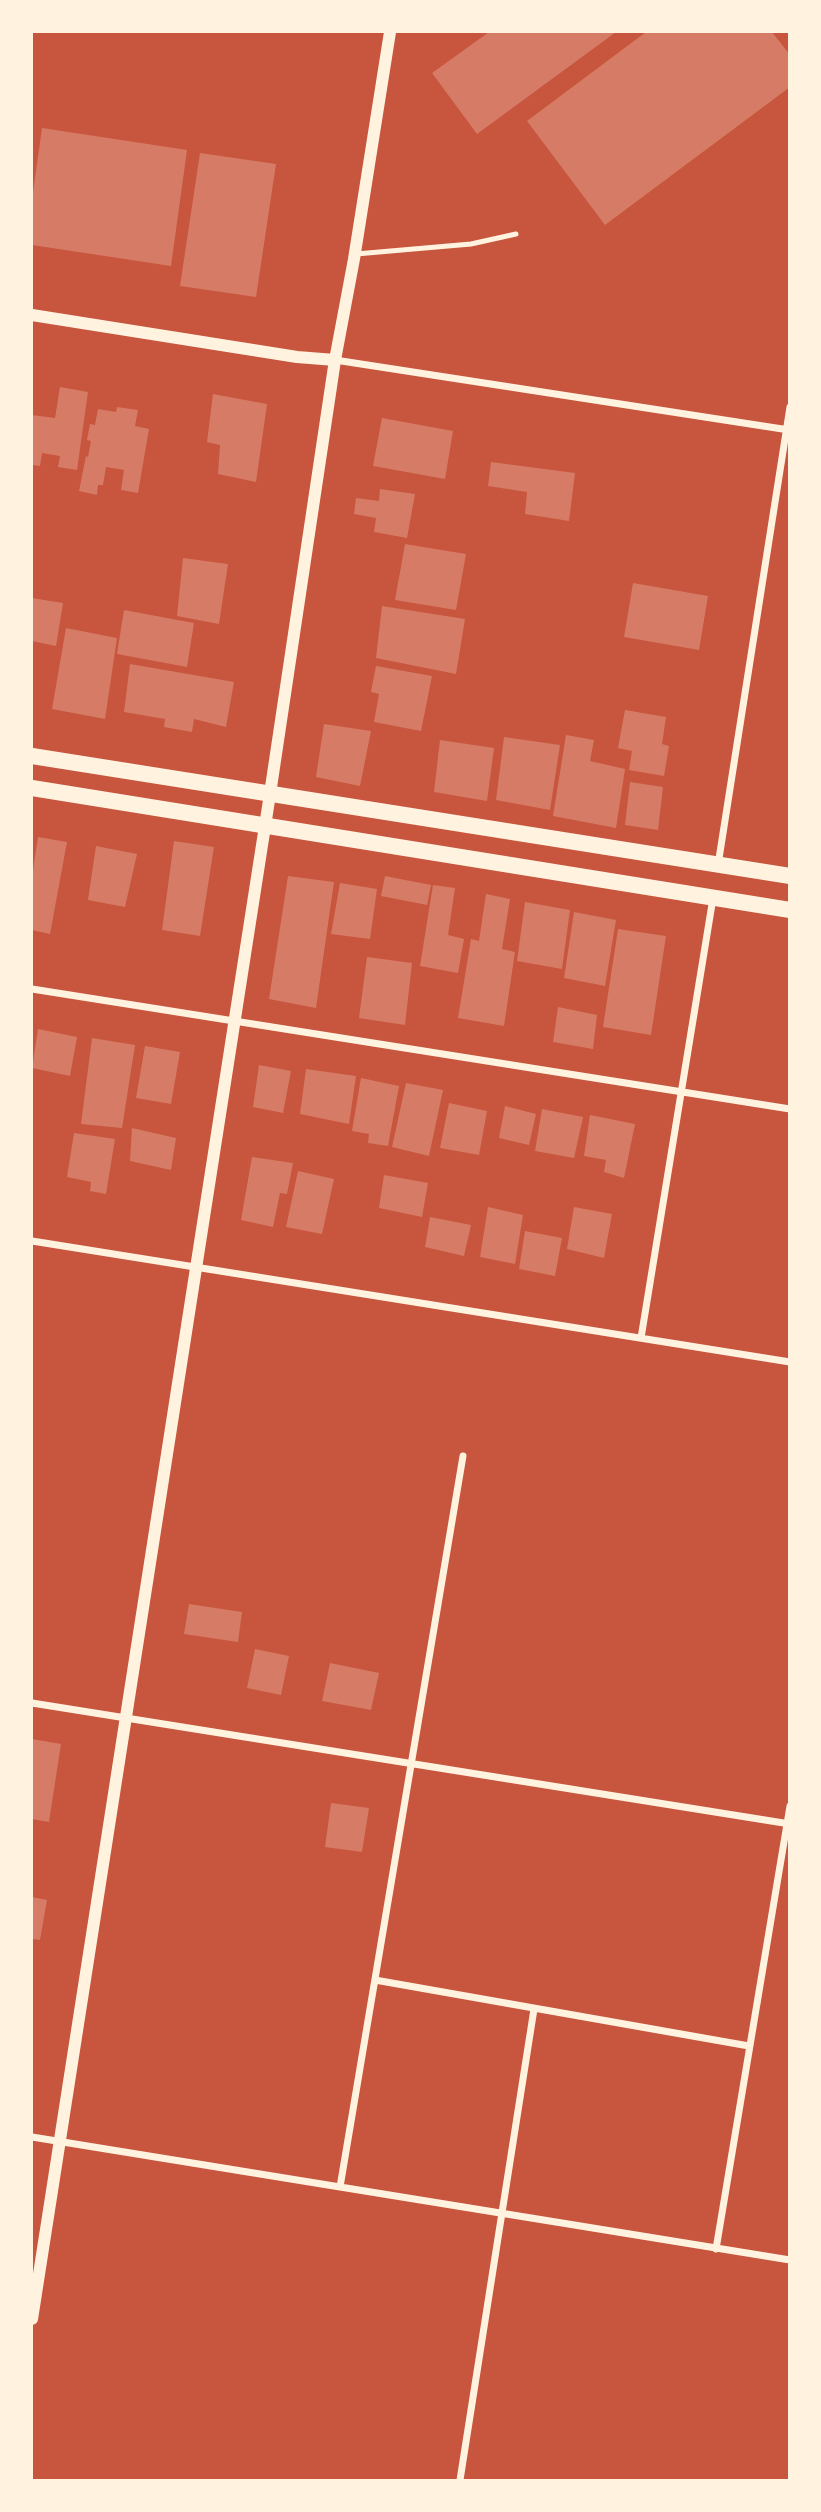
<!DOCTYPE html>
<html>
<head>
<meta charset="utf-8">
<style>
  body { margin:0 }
  #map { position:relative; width:821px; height:2512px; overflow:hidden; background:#c8553d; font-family:Rubik,sans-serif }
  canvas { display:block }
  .frame { position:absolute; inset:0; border:33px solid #fff3e0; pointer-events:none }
</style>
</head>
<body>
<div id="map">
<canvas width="821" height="2512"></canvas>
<div class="frame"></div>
</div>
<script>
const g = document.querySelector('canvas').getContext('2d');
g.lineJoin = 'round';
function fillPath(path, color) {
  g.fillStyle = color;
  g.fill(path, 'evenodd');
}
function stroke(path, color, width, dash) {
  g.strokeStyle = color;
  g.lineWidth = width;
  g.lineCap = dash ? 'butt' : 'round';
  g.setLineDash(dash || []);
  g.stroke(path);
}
const building = new Path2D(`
  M489 32H616L477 134 432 73Z
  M646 32H772L790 55V87L605 225 527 121Z
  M42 128 187 150 171 266 32 245V199Z
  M200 153 276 164 256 297 180 286Z
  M60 387 88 392 77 470 58 467 60 456 42 453 40 466 32 465V415L55 418Z
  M213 394 267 404 256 482 218 474 220 445 207 442Z
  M117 407 138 410 135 426 149 429 138 493 121 490 124 470 106 467 103 485H98L97 495 79 491 86 456 88 457 91 441 87 440 90 424 95 425 98 409 116 412Z
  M382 418 453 431 445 479 373 466Z
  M491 462 575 473 569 521 525 514 527 492 488 486Z
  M380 489 415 494 407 538 374 532 376 518 354 514 356 498 379 501Z
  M405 544 466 554 456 610 395 600Z
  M183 558 228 564 219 624 177 616Z
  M633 583 708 596 699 650 624 637Z
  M32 598 63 603 56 646 32 641Z
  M382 606 465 619 456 674 376 658Z
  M124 610 194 623 187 667 117 654Z
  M66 628 117 638 105 719 52 709Z
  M130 664 234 682 226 727 194 719 192 732 164 727 165 719 124 712Z
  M376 666 432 676 421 731 374 722 379 694 371 692Z
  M625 710 666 717 662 744 669 746 664 776 629 770 632 751 618 748Z
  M324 724 371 731 360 786 316 777Z
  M566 735 594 740 590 761 625 769 616 828 553 816Z
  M504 737 560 745 550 810 496 800Z
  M440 740 494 748 487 801 434 792Z
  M630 782 663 787 658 830 625 825Z
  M38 837 67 842 50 934 32 930V876Z
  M174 841 214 847 200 936 162 930Z
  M96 846 137 854 125 907 88 900Z
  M288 876 334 882 316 1008 269 999Z
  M385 876 431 885 427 905 381 896Z
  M340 883 377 889 370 939 331 934Z
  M433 885 455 888 448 935 464 939 458 973 420 966Z
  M486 894 510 899 502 949 515 952 504 1026 458 1018 471 939 479 941Z
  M525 902 570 910 562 969 517 961Z
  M574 912 616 920 605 986 564 978Z
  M618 929 666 936 651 1035 603 1027Z
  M367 957 412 963 405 1025 359 1018Z
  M558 1007 597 1015 593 1049 553 1042Z
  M38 1029 77 1037 70 1076 32 1068Z
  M92 1038 135 1045 122 1128 81 1124Z
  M145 1046 180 1052 171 1104 136 1098Z
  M259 1065 291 1071 283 1113 253 1107Z
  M306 1069 356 1076 349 1124 300 1114Z
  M361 1078 399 1086 388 1146 368 1143 369 1134 352 1131Z
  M406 1083 443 1090 429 1156 392 1147Z
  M449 1103 487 1111 479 1155 440 1148Z
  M505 1106 536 1114 529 1145 499 1138Z
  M542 1109 583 1117 574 1158 535 1151Z
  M590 1115 635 1124 624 1178 604 1172 606 1160 584 1156Z
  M132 1128 176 1138 171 1170 130 1161Z
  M74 1133 115 1139 106 1194 90 1191 91 1182 67 1177Z
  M252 1157 293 1163 287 1194 280 1193 273 1227 241 1220Z
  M298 1171 334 1179 322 1234 286 1227Z
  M384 1175 428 1183 422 1217 379 1208Z
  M488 1207 523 1215 515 1264 480 1257Z
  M574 1207 612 1214 604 1258 567 1249Z
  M430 1217 471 1225 464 1256 425 1247Z
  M525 1231 562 1238 555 1276 519 1269Z
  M189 1604 242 1612 238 1642 184 1634Z
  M255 1649 289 1656 281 1695 247 1688Z
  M330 1663 379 1673 371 1710 322 1701Z
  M32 1739 61 1744 49 1822 32 1819Z
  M331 1803 369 1808 362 1852 325 1847Z
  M32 1897 47 1900 40 1940 32 1939Z`);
const service = new Path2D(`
  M356 254 471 244 516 234`);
const minor = new Path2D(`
  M335 360 789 430
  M718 865 790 407
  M32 989 790 1109
  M32 1241 790 1362
  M641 1338 713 898
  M32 1703 790 1824
  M375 1980 749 2046
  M32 2137 790 2260
  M340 2187 463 1456
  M716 2249 790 1806
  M460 2480 534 2009`);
const tertiary = new Path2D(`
  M32 315 297 357 335 360
  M32 2319 270 794 335 360 354 259 390 32`);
const primary = new Path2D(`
  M32 756 790 876
  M32 788 790 910`);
fillPath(building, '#d67c66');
stroke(service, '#fff3e0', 5);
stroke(minor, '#fff3e0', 7);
stroke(tertiary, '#fff3e0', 12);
stroke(primary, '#fff3e0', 16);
</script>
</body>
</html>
